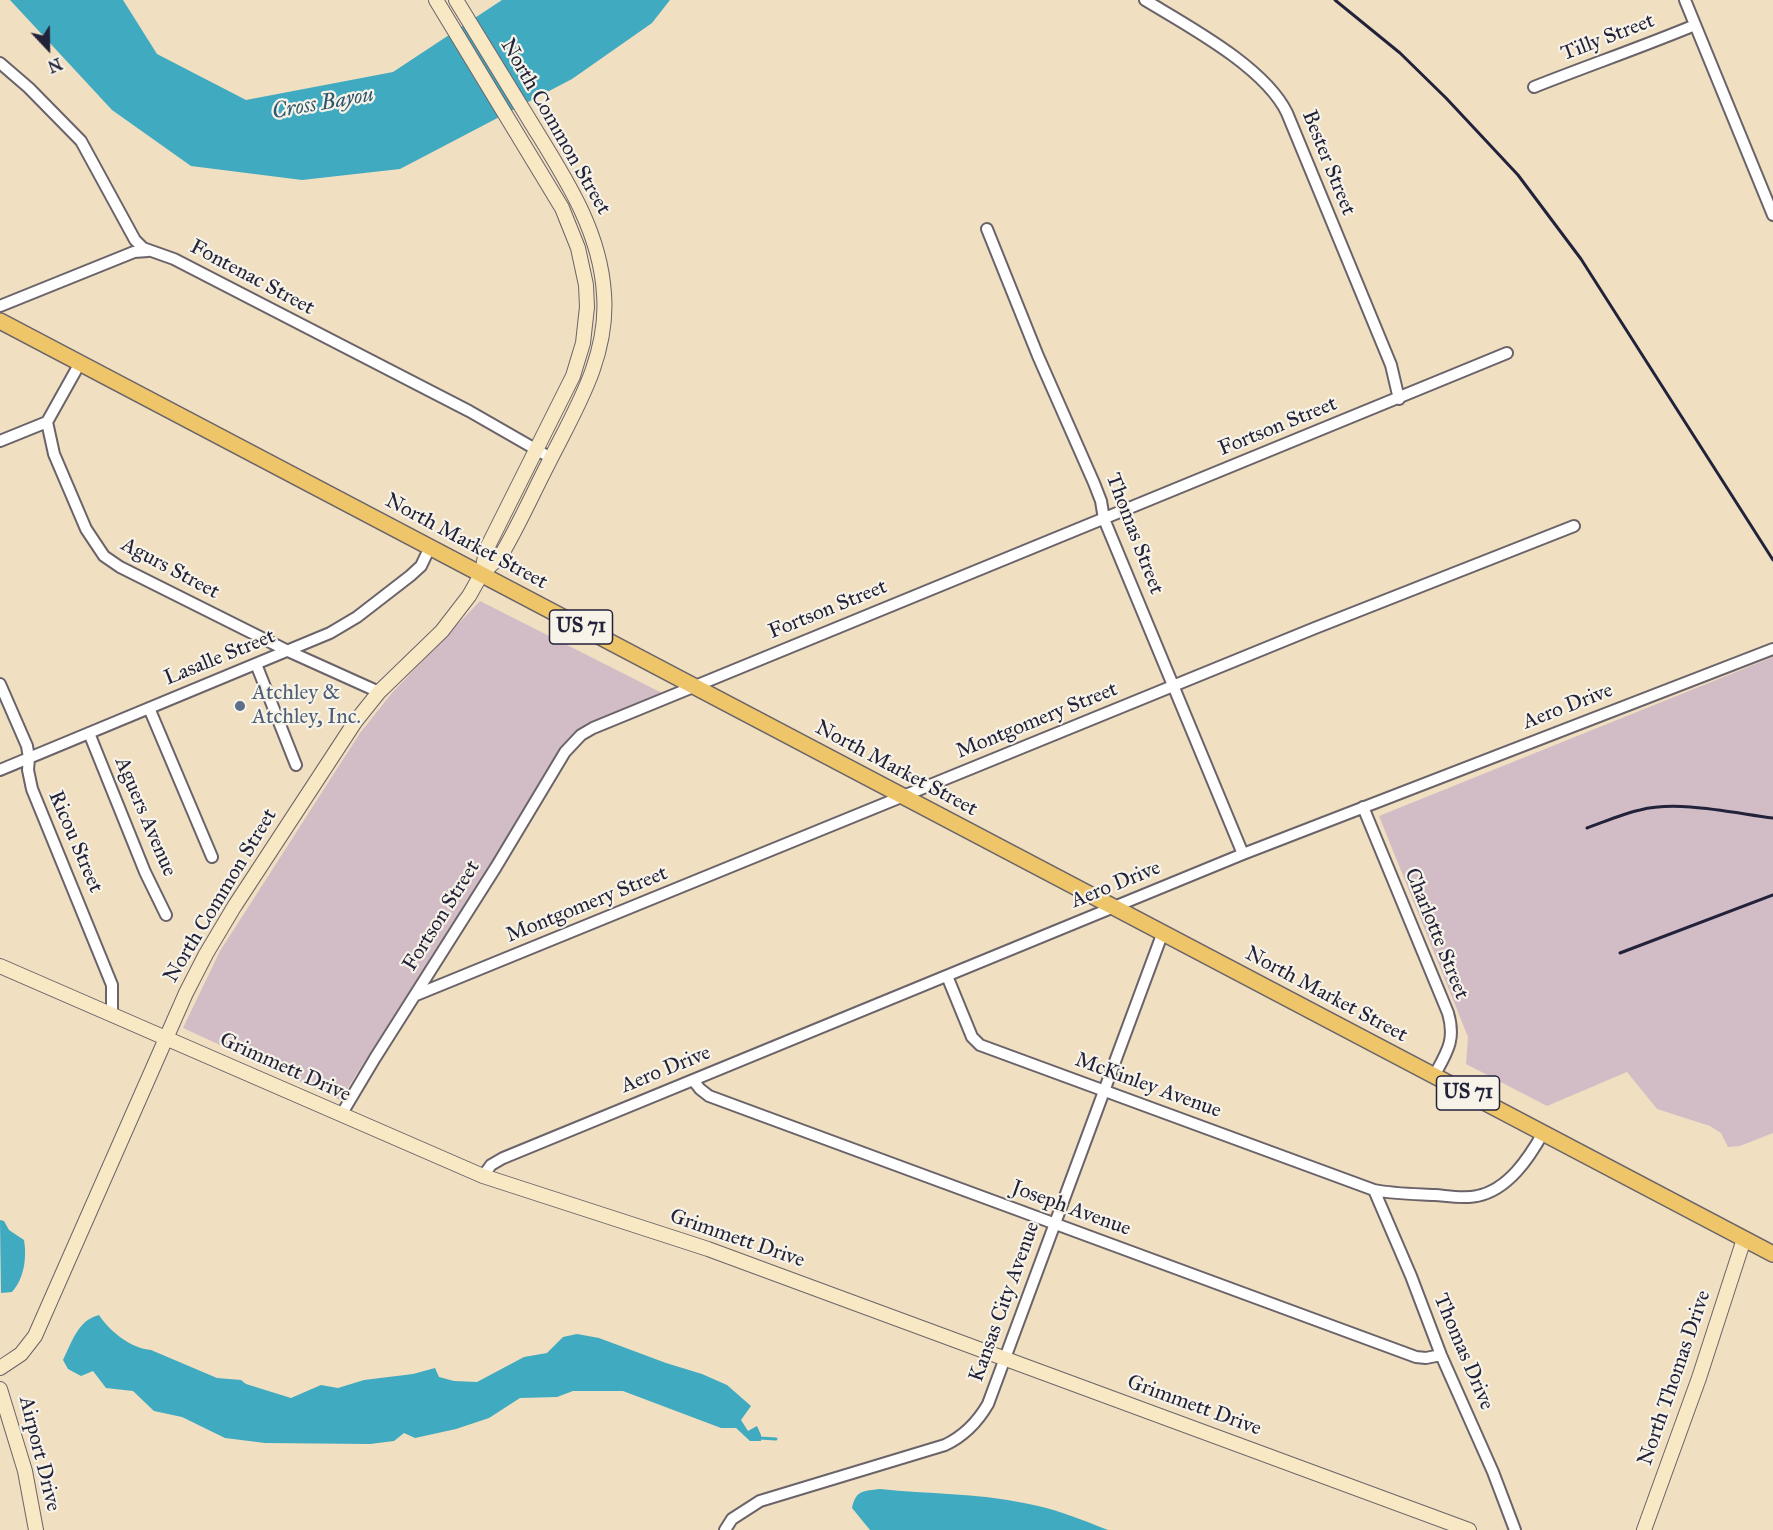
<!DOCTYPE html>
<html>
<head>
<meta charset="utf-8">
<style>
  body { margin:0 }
  #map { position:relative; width:1773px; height:1530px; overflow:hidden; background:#f0dfc1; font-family:"IM FELL Great Primer",serif }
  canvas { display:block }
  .north { position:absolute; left:18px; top:18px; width:60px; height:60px; -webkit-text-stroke:4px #f7f3e8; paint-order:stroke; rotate:158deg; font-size:16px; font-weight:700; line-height:24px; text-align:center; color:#22223b }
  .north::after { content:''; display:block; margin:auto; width:21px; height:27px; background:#22223b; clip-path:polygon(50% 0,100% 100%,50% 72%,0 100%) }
</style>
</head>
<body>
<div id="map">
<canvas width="1773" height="1530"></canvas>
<div class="north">N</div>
</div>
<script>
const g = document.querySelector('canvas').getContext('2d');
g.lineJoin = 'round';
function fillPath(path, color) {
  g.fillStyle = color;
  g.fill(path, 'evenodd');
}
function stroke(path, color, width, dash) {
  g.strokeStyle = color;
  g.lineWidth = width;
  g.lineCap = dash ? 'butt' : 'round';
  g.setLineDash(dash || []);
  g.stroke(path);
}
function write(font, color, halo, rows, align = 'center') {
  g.font = font + ' "IM FELL Great Primer",serif';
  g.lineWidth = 4.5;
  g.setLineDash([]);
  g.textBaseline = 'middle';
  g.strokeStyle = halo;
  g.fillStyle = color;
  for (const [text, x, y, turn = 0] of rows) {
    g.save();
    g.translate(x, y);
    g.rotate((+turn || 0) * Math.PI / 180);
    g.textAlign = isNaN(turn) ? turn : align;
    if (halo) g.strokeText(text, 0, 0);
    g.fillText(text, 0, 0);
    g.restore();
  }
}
const industrial = new Path2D(`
  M480 601 664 694 587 729 560 749 524 812 340 1100 183 1028 220 951 360 733 391 694Z
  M1773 657V1133L1740 1146 1728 1147 1721 1133 1710 1126 1657 1109 1627 1072 1547 1106 1466 1064 1468 1037 1379 816Z`);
const water = new Path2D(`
  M10 0H123L157 54 246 100 393 72 502 0H670L652 23 572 79 400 169 302 180 191 166 112 110Z
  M0 1220 4 1221 9 1230 24 1240C27 1258 24 1279 12 1292L1 1293Z
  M99 1315C109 1331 132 1349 151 1350L217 1378 241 1380 246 1384 291 1398 321 1385 338 1388 364 1380 413 1374 435 1368 439 1377 454 1381 477 1382 524 1357 547 1353 563 1337 577 1334 599 1338 666 1363 702 1374 727 1385 751 1406 741 1420 748 1431 757 1426 761 1435V1441H750L736 1428H721L623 1391H573L557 1397 520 1398 489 1418 456 1429 415 1438 404 1433 394 1441 370 1444 265 1443 225 1438 182 1417 154 1411 133 1391 106 1388 93 1371 81 1376 68 1369 63 1360C72 1342 78 1320 99 1315Z
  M880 1489C928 1494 976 1493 1024 1503 1053 1508 1080 1519 1108 1530H870L852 1508C856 1490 863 1491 880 1489Z`);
const stream = new Path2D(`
  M759 1438 776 1439`);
const street = new Path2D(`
  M1145 0C1188 26 1265 67 1287 113L1391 365 1399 399
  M1685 0 1773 215
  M0 63 29 88 81 141 135 240 143 248 174 259 469 411 551 458
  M1534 87C1587 66 1642 47 1695 25
  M987 229 1038 356 1094 483 1101 501 1104 519 1243 854
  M0 306 134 252 148 251
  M80 363 47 422 54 454 86 529 104 556 120 567 288 651 379 692
  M0 441 47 422
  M256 664 296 765
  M0 684 27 746 29 758 28 770 32 789 112 985V1015
  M149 708 212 857
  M89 733 145 872 166 915
  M0 770 330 633 357 617 410 576 421 566 430 547
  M1363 807 1448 1013C1456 1040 1447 1052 1434 1076
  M947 976 972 1037 980 1045 1374 1190C1394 1194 1415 1194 1435 1195 1448 1196 1464 1199 1477 1196 1508 1190 1529 1158 1543 1133
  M416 995 1315 628 1574 526
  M693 1080 700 1089 709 1096 1416 1357 1426 1358 1441 1355
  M341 1115 375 1058 496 867 565 752 581 735 593 728 693 687 1507 353
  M483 1176 491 1165 503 1158 1243 854 1773 649
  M1374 1190 1411 1276 1441 1355 1493 1472 1515 1530
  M725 1530 732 1519 760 1501 945 1445C964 1436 977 1423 988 1404L1163 932`);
const secondary = new Path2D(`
  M436 0 562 208 578 248 586 285 587 307 583 343 573 376 486 550 482 573
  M0 966 483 1176 708 1249 1469 1530
  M0 1368 21 1354 35 1336 186 993 206 954 234 907 355 722 379 692 442 631 469 596 482 573 500 557C518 527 532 495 548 464 575 410 609 357 604 294 600 227 561 172 527 116 504 78 480 39 456 0
  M0 1389 25 1471 36 1530
  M1644 1530 1699 1378 1744 1239`);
const primary = new Path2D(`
  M0 321 1773 1254`);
const rail = new Path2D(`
  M1335 0 1400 53 1446 98 1518 175 1581 259 1773 560
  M1587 828C1604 822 1622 814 1640 810 1678 800 1733 813 1773 818
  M1620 953 1773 895`);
const markers = [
  [240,706,6,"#5c6f8a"]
];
const shields = [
  [581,627,63],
  [1468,1093,63]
];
const shieldNames = [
  ["US 71",581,627],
  ["US 71",1468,1093]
];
const streetNames = [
  ["Tilly Street",1608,38,-21],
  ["North Common Street",555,127,60],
  ["Bester Street",1328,163,68],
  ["Fontenac Street",252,278,28],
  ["Fortson Street",1278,427,-22],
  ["Thomas Street",1134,534,69],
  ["North Market Street",466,542,28],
  ["Agurs Street",170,569,28],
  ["Fortson Street",828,610,-22],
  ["Lasalle Street",220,658,-22],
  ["Aero Drive",1568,707,-21],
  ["Montgomery Street",1037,721,-22],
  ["North Market Street",896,769,28],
  ["Aguers Avenue",145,817,67],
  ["Ricou Street",75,842,67],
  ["Aero Drive",1116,885,-22],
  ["North Common Street",221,896,-59],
  ["Montgomery Street",587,905,-22],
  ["Fortson Street",442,916,-58],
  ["Charlotte Street",1436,934,68],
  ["North Market Street",1326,995,28],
  ["Grimmett Drive",285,1068,24],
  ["Aero Drive",666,1070,-22],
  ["McKinley Avenue",1148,1086,20],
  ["Joseph Avenue",1071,1209,20],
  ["Grimmett Drive",737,1239,19],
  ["Kansas City Avenue",1005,1302,-70],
  ["Thomas Drive",1463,1352,67],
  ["North Thomas Drive",1675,1378,-71],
  ["Grimmett Drive",1194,1406,20],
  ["Airport Drive",39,1454,76]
];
const serviceNames = [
  ["Atchley &",252,694],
  ["Atchley, Inc.",252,718]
];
const waterNames = [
  ["Cross Bayou",323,104,-10]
];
fillPath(industrial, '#d2bdc7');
fillPath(water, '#40aac0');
stroke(stream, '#40aac0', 3);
stroke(street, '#6a646a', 14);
stroke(secondary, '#6a646a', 16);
stroke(primary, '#6a646a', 18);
stroke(street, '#fff', 10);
stroke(secondary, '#f8e8c3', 14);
stroke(primary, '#eec569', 15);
stroke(rail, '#22223b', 3);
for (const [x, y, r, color] of markers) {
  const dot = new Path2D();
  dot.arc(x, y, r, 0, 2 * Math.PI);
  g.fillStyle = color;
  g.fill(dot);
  stroke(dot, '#f7f3e8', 2);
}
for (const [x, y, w] of shields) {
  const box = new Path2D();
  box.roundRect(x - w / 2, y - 17, w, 34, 4.5);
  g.fillStyle = '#f7f3e8';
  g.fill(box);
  stroke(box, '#22223b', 1.5);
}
write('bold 20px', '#22223b', null, shieldNames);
write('21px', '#22223b', '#f7f3e8', streetNames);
write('21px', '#4e5e75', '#f7f3e8', serviceNames, 'left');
write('italic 22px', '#2e5870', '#f7f3e8', waterNames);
</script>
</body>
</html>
